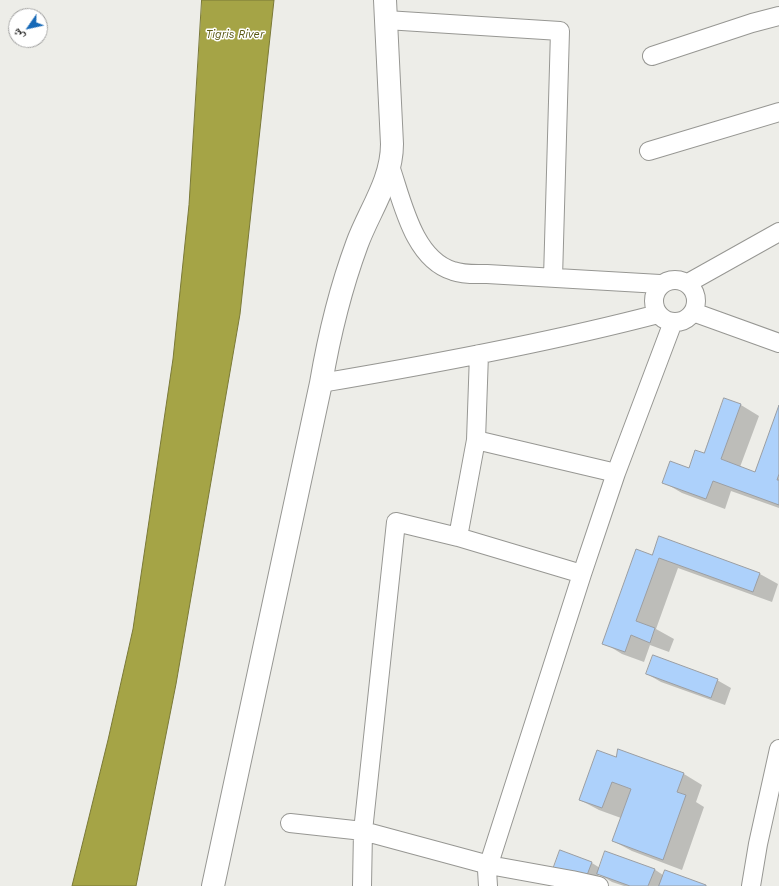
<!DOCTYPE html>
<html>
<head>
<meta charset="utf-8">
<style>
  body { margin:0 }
  #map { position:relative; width:779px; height:886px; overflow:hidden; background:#edede8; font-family:"Work Sans","Noto Naskh Arabic",sans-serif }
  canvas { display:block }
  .north { position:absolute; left:8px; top:8px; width:40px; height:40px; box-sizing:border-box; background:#fff; border:1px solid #a2a2a1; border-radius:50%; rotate:236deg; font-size:11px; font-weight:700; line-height:16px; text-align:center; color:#161615 }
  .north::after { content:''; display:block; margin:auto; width:14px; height:18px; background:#1669b7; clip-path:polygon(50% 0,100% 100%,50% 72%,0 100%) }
</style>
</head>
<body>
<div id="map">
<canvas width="779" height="886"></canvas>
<div class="north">ش</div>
</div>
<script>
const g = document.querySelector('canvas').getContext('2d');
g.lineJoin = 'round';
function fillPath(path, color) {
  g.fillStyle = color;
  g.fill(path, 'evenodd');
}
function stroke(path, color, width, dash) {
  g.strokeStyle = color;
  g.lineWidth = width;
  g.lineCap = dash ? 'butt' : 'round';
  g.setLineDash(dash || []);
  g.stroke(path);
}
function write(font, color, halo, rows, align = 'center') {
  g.font = font + ' "Work Sans",sans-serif';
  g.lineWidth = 3;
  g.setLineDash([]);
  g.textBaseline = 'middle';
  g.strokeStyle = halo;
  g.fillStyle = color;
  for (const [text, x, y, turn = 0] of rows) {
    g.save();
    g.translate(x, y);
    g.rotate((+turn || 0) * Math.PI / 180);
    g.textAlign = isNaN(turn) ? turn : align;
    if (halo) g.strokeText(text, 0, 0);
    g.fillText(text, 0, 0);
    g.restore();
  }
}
const water = new Path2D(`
  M202 0H274L240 314 176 684 136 886H72L108 740 133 629 173 359 189 205Z`);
const shadow = new Path2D(`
  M725 399 741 405 759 416 740 467 755 473 779 408V508L731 491 725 509 682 493 663 482 689 469 705 454Z
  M660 537 760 574 778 584 772 602 678 568 656 629 674 639 669 652 650 645 644 662 622 654 604 643 653 556Z
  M647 674 717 680 731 688 725 705 661 682Z
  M619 751 684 774 702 785 696 802 704 807 682 870 632 851 613 841 621 818 599 810 580 800 616 759Z
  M560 852 592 863 600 868 654 869 663 875 705 886H624L612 882 599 874 594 886Z`);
const building = new Path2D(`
  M724 398 741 404 721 459 755 472 779 405V474L777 480H779V505L713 481 706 499 662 483 670 461 689 468 695 450 704 453Z
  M659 536 760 573 753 592 659 558 636 621 655 628 650 643 631 635 625 652 602 644 636 549 652 555Z
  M653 655 718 679 711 698 646 674Z
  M618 749 684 773 677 792 686 795 663 860 612 841 631 789 612 782 602 808 579 800 597 750 616 757Z
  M560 850 592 862 584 883 552 872Z
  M605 851 655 869 648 886H630L597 874Z
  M665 870 706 885V886H659Z`);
const street = new Path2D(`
  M386 20 560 31 553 278
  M652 56 752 23 779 16
  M649 151 779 112
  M390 166C402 200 413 259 453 271 464 275 476 274 487 274L660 284
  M654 301a21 21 0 1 1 42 0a21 21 0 1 1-42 0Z
  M688 283 779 232
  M693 312 779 343
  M321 383C434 364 547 343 658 314
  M476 440 616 473
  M458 537 476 440 479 354
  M290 823 363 831 489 865 572 880 599 886
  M362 886 363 831 396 522 458 537 582 574
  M488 886 487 870 582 574 616 473 673 322
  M751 886 758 844 779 749`);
const secondary = new Path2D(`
  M213 886 321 383C329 336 340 290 357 244 369 211 392 181 392 144L385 0`);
const waterNames = [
  ["Tigris River",235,35]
];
fillPath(water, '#a5a446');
stroke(water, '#7a7937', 1);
fillPath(shadow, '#0003');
fillPath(building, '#add1fb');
stroke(building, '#9b9ea2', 1);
stroke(street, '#979793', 20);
stroke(secondary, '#979793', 24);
stroke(street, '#fff', 18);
stroke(secondary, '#fff', 22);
write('italic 11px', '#585711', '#fff', waterNames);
</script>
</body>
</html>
